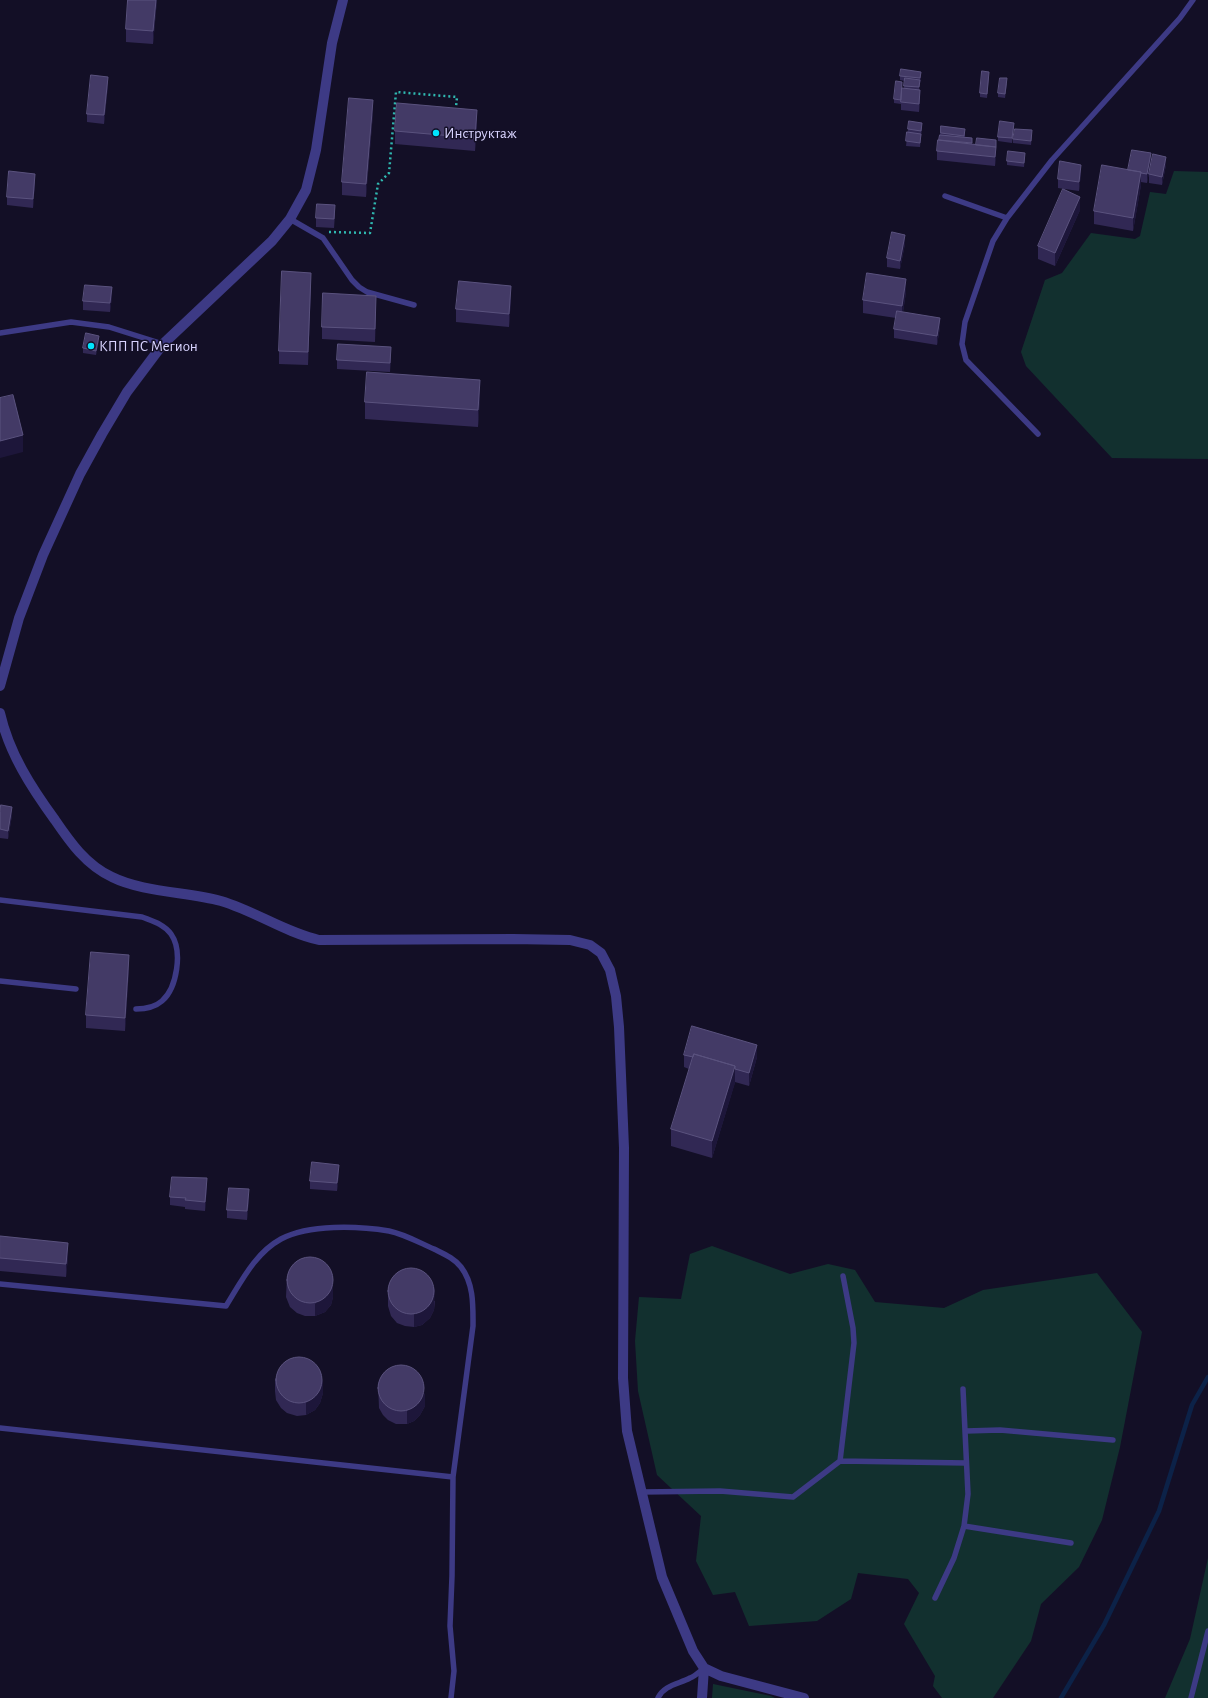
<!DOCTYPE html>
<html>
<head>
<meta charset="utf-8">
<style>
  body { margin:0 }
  canvas { display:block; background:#130f26 }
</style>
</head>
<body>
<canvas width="1208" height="1698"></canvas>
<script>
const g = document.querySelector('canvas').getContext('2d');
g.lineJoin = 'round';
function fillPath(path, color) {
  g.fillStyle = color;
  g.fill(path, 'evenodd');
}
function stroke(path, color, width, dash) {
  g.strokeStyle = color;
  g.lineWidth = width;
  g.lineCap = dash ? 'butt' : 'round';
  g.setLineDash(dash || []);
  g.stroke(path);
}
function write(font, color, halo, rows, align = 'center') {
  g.font = font + ' "Alegreya Sans",sans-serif';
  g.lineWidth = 3;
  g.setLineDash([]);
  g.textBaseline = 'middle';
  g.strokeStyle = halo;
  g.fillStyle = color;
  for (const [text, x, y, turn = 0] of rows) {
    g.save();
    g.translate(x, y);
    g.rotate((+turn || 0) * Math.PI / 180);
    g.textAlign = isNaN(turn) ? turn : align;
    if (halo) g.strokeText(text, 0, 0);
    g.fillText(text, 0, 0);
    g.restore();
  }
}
const green = new Path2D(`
  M1174 171 1208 172V459L1112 458 1026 366 1021 352 1045 280 1062 273 1091 233 1135 239 1140 236 1150 192 1166 194Z
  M712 1246 790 1274 828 1264 855 1270 875 1302 944 1308 983 1290 1097 1273 1142 1332 1120 1447 1102 1520 1079 1567 1041 1604 1031 1641 993 1698H942L933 1686 935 1676 904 1624 919 1593 908 1579 858 1573 851 1599 817 1621 749 1626 735 1592 713 1595 696 1561 701 1516 657 1475 638 1391 635 1341 639 1297 681 1299 690 1254Z
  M1208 1558V1698H1165L1190 1639Z
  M713 1684 771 1696 775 1698H712Z`);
const stream = new Path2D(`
  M1061 1698 1104 1625 1159 1511 1192 1405 1208 1377`);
const path = new Path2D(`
  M329 232 370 233 378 184 389 173 396 92 457 97 456 107`);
const lane = new Path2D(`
  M945 196 1007 218
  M290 219 323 238 352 280 359 287 367 292 414 305
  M0 333 71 322 109 327 163 344
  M1038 434 966 360 962 344 965 322 993 241 1007 218 1052 160 1180 18 1193 0
  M0 900 142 917C152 921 164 924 171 934 183 951 177 988 162 1001 154 1008 145 1009 136 1009
  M0 981 76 989
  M0 1284 226 1306C241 1282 255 1253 281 1239 309 1224 358 1226 389 1231 404 1234 420 1243 434 1249 444 1254 454 1258 461 1267 474 1284 473 1306 473 1326L453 1477 452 1576 450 1626 454 1671 451 1698
  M0 1428 453 1477
  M966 1431 1000 1430 1113 1440
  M840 1461 854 1343 853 1328 843 1276
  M641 1492 720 1491 793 1497 840 1461 966 1463
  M964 1526 1071 1543
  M935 1598 954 1558 964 1526 968 1494 963 1389
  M658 1698C664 1685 679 1684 690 1678 695 1676 699 1672 703 1669
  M1191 1698 1208 1631`);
const street = new Path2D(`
  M0 686 19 618 43 555 80 474 102 434 127 392 163 344 272 241 290 219 306 190 316 150 332 43 343 0
  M0 713C9 753 31 787 55 820 70 842 86 865 112 877 142 892 187 892 221 901 255 911 284 932 319 940L513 939 570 940 590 945 601 953 610 970 616 996 619 1027 624 1148 623 1378 627 1431 662 1577 693 1651 704 1668 721 1676 804 1698
  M702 1698 704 1668`);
const wall = new Path2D(`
  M128 0H157L153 44 126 42V29Z
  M900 76H921L919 90 920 99 919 112 901 110V104L894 103V99L902 88H904L905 81 900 80Z
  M989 76 987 98 980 97V93Z
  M1007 83 1005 98 998 97V93Z
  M108 85 104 124 87 122V114Z
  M373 113 366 197 342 195V182Z
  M477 123 475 151 395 144V131Z
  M941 126 965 133V137L972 138V144L976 145 996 140V155L995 166 937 160V151L939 141Z
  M922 127 920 147 906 146 908 129Z
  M1014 127 1012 143 998 141V137Z
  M1032 135 1031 145 1013 143V139Z
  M1025 157 1024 167 1007 165V161Z
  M1151 162 1147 183 1141 182V185L1133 231 1094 224V211L1128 170Z
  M1166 165 1162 185 1149 183V174Z
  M1081 173 1079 191 1058 188V179Z
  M35 182 33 208 7 205V197Z
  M1080 210 1055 266 1038 259V246Z
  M335 214 334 228 316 227V218Z
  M905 244 900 269 887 267V258Z
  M311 285 308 365 279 364V351Z
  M906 292 903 312 940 327 937 345 894 338V329L896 318 863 313V300Z
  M112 296 110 312 83 310V301Z
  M511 298 509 327 456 322V309Z
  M376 308 375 342 322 339V327Z
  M99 340 96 355 83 353V348Z
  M391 355 390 372 337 369V360Z
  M480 397 478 427 365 419V402Z
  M0 812 12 815 8 839 0 838Z
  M129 968 125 1031 86 1028V1015Z
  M684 1055 757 1057 749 1086 735 1082 712 1158 671 1146V1129L689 1069 684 1067Z
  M339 1173 337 1191 310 1189V1181Z
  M207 1186 205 1211 185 1209V1207L170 1205V1197Z
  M249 1198 247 1220 227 1218V1210Z
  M0 1236 68 1256 66 1277 0 1271Z
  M287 1276 333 1297 331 1305 325 1312 315 1316H305L297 1313 290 1307 286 1297Z
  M388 1293 435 1301 434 1310 430 1318 422 1325 414 1327 405 1326 397 1323 391 1316 388 1306Z
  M275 1378 323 1393 320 1403 315 1410 306 1415 297 1416 287 1413 281 1408 276 1400 275 1391Z
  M378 1383 425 1406 420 1415 414 1421 407 1424H396L388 1420 383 1415 379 1408Z`);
const shadedWall = new Path2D(`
  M156 0H157L153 44V31Z
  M108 77V85L104 124V115Z
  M920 90V99L919 112V104Z
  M373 100V113L366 197V184Z
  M477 110V123L475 151V138Z
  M996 147V155L995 166V157Z
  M1151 153V162L1147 183V174Z
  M1166 157V165L1162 185V177Z
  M1081 165V173L1079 191V182Z
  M1141 172V185L1133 231V218Z
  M35 174V182L33 208V199Z
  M1080 197V210L1055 266V253Z
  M905 235V244L900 269V261Z
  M311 273V285L308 365V352Z
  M906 279V292L902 319V306Z
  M511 286V298L509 327V314Z
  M112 287V296L110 312V303Z
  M376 296V308L375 342V329Z
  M940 318V327L937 345V336Z
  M99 336V340L96 355V351Z
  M480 380V397L478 427V410Z
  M23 435V452L0 458V441Z
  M12 807V815L8 839V831Z
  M129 955V968L125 1031V1018Z
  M757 1045V1057L749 1086V1073Z
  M735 1066V1083L712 1158V1141Z
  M339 1165V1173L337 1191V1183Z
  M207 1178V1186L205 1211V1202Z
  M249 1189V1198L247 1220V1211Z
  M68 1243V1256L66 1277V1264Z
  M333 1284V1297L331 1305 325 1312 315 1316V1304Z
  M435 1288 434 1310 430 1318 422 1325 414 1327V1314Z
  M323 1380V1393L320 1403 315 1410 306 1415V1403Z
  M425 1393V1406L420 1415 414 1421 407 1424V1411Z`);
const building = new Path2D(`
  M128 0H156L153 31 126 29Z
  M901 69 921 72 920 78 900 76Z
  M982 71 989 72 987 94 980 93Z
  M91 75 108 77 104 115 87 114Z
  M905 78 920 80 919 87 904 86Z
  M1000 78H1007L1005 94 998 93Z
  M896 81 902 82 901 100 894 99Z
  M902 88 920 90 919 104 901 102Z
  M349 98 373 100 366 184 342 182Z
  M397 103 477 110 475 138 395 131Z
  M909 121 922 123 921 131 908 129Z
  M1000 121 1014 123 1012 138 998 137Z
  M941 126 965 129 964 136 941 133Z
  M1015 129 1032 130 1031 141 1013 139Z
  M907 132 921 134 920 143 906 141Z
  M940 135 972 138V143L939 140Z
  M977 138 996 140V147L976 145Z
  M938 140 996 147 995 157 937 151Z
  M1132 150 1151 153 1147 174 1141 173V172L1128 170Z
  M1008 151 1025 153 1024 163 1007 161Z
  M1153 154 1166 157 1162 177 1149 174Z
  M1060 161 1081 165 1079 182 1058 179Z
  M1102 165 1141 172 1133 218 1094 211Z
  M9 171 35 174 33 199 7 197Z
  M1063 189 1080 197 1055 253 1038 246Z
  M317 204 335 205 334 219 316 218Z
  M892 232 905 235 900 261 887 258Z
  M282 271 311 273 308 352 279 351Z
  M867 273 906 279 902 306 863 300Z
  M459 281 511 286 509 314 456 309Z
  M85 285 112 287 110 303 83 301Z
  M323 293 376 296 375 329 322 327Z
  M897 311 940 318 937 336 894 329Z
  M86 333 99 336 96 351 83 348Z
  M338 344 391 347 390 363 337 360Z
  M367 372 480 380 478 410 365 402Z
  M13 395 23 435 0 441V398Z
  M1 805 12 807 8 831 0 829V812Z
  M91 952 129 955 125 1018 86 1015Z
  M692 1026 757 1045 749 1073 735 1069V1066L694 1054 693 1057 684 1055Z
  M694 1054 735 1066 712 1141 671 1129Z
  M312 1162 339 1165 337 1183 310 1181Z
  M172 1177 207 1178 205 1202 185 1200 186 1198 170 1197Z
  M229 1188 249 1189 247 1211 227 1210Z
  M0 1236 68 1243 66 1264 0 1258Z
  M287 1280a23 23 0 1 1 46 0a23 23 0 1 1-46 0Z
  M388 1291a23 23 0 1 1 46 0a23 23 0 1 1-46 0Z
  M276 1380a23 23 0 1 1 46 0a23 23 0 1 1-46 0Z
  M378 1388a23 23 0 1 1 46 0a23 23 0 1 1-46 0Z`);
const markers = [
  [436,133,4,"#00e5ff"],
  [91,346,4,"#00e5ff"]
];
const poiNames = [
  ["Инструктаж",444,133],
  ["КПП ПС Мегион",99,346]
];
fillPath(green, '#12302f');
stroke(stream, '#0c2248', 4.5);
stroke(path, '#2fb8b0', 2.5, [2, 3]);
stroke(lane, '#3d3a85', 5.5);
stroke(street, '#3d3a85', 10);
fillPath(wall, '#312854');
fillPath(shadedWall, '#1d163a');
fillPath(building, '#433a66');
stroke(building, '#5a527e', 1);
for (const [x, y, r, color] of markers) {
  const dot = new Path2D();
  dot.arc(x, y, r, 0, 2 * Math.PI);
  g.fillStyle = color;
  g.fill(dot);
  stroke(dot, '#130f26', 1.5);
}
write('15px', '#d9d4ff', '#130f26', poiNames, 'left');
</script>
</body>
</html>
